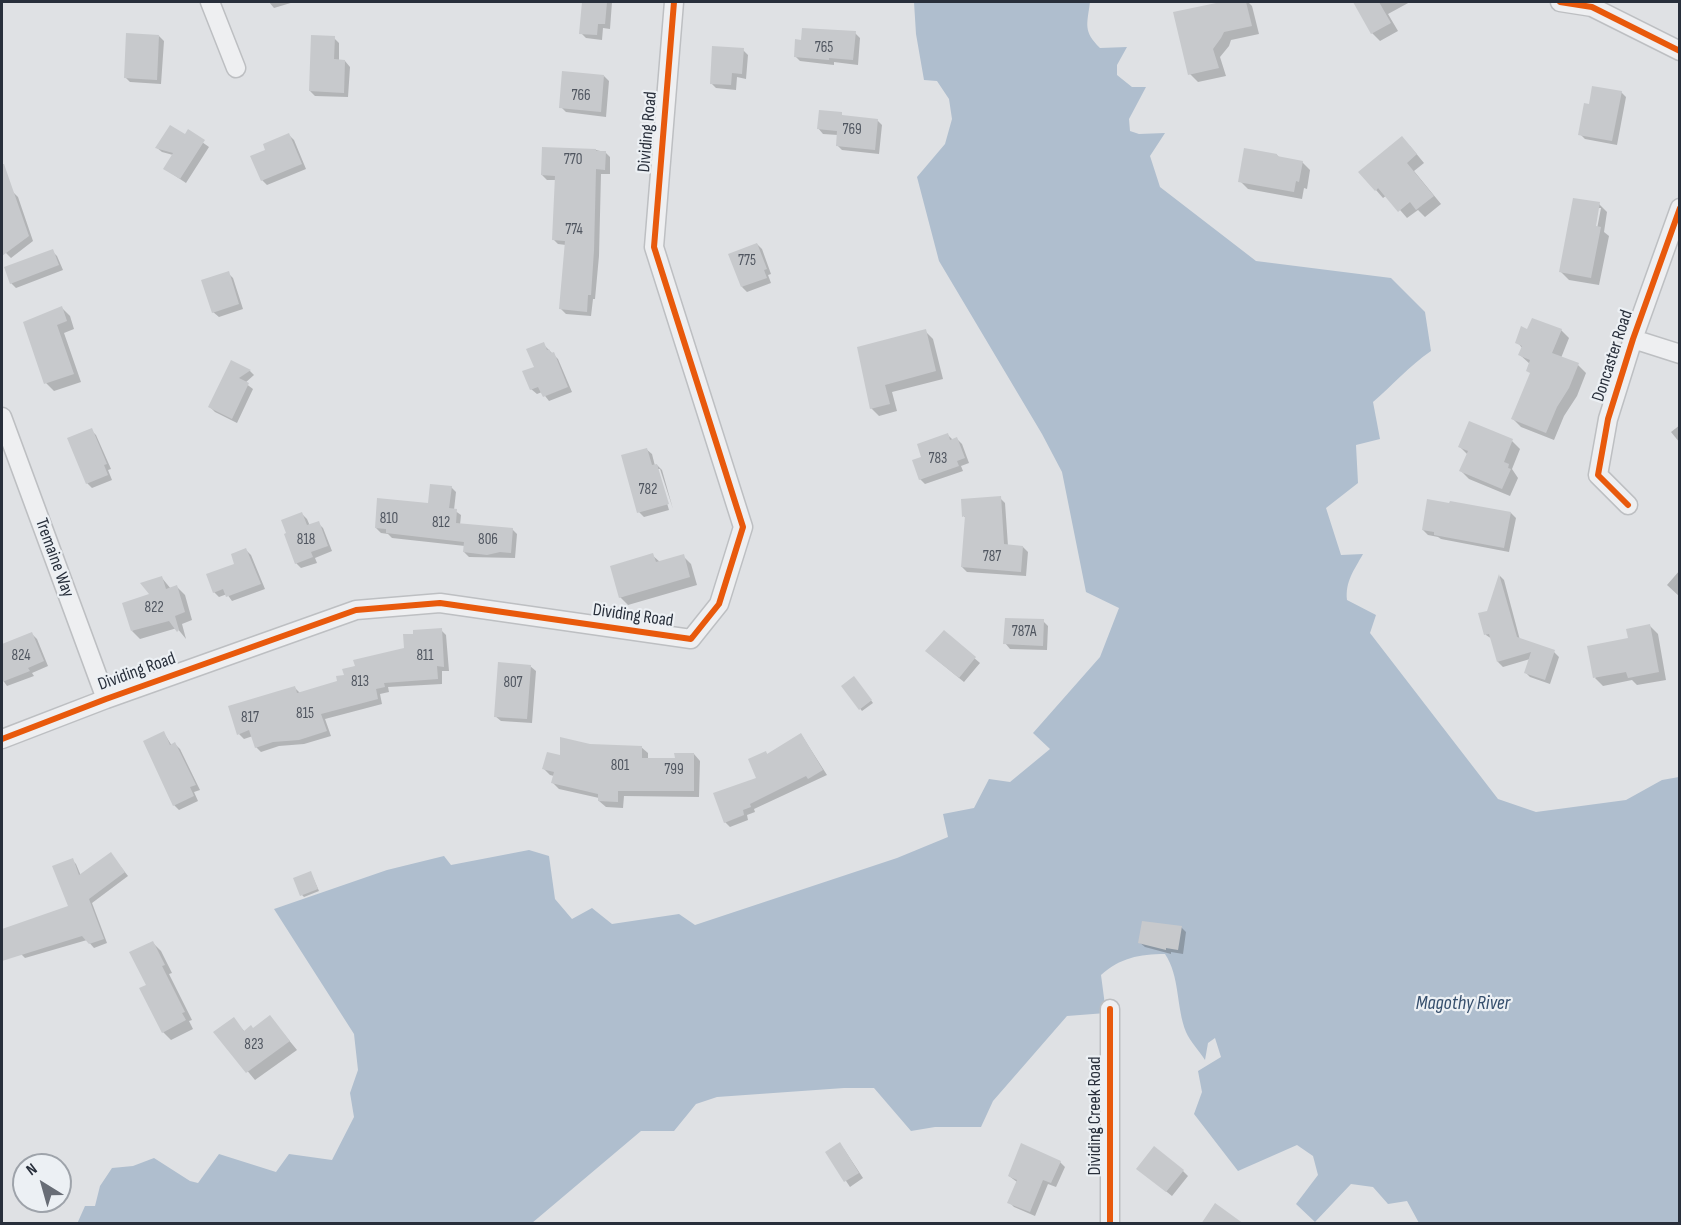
<!DOCTYPE html>
<html>
<head>
<meta charset="utf-8">
<style>
  body { margin:0 }
  #map { position:relative; width:1681px; height:1225px; overflow:hidden; background:#dfe1e4; font-family:"Sofia Sans Condensed",sans-serif }
  canvas { display:block }
  .frame { position:absolute; inset:0; border:3px solid #282f3b; pointer-events:none }
  .north { position:absolute; left:12px; top:1153px; width:60px; height:60px; box-sizing:border-box; background:#ecf0f4; border:2px solid #9ea3aa; border-radius:50%; rotate:323deg; font-size:16px; font-weight:700; line-height:24px; text-align:center; color:#282f3b }
  .north::after { content:''; display:block; margin:auto; width:21px; height:27px; background:#686d76; clip-path:polygon(50% 0,100% 100%,50% 72%,0 100%) }
</style>
</head>
<body>
<div id="map">
<canvas width="1681" height="1225"></canvas>
<div class="frame"></div>
<div class="north">N</div>
</div>
<script>
const g = document.querySelector('canvas').getContext('2d');
g.lineJoin = 'round';
function fillPath(path, color) {
  g.fillStyle = color;
  g.fill(path, 'evenodd');
}
function stroke(path, color, width, dash) {
  g.strokeStyle = color;
  g.lineWidth = width;
  g.lineCap = dash ? 'butt' : 'round';
  g.setLineDash(dash || []);
  g.stroke(path);
}
function write(font, color, halo, rows, align = 'center') {
  g.font = font + ' "Sofia Sans Condensed",sans-serif';
  g.lineWidth = 4.5;
  g.setLineDash([]);
  g.textBaseline = 'middle';
  g.strokeStyle = halo;
  g.fillStyle = color;
  for (const [text, x, y, turn = 0] of rows) {
    g.save();
    g.translate(x, y);
    g.rotate((+turn || 0) * Math.PI / 180);
    g.textAlign = isNaN(turn) ? turn : align;
    if (halo) g.strokeText(text, 0, 0);
    g.fillText(text, 0, 0);
    g.restore();
  }
}
const water = new Path2D(`
  M914 2H1090C1087 25 1083 31 1100 48L1127 47 1117 65V75L1132 87H1146L1129 119 1130 131 1139 134 1165 133 1150 156 1160 187 1256 261 1391 278 1425 312 1431 351C1409 366 1393 385 1373 402L1380 439 1356 445 1358 483 1326 508 1341 555 1363 554C1354 570 1345 582 1347 600L1376 615 1370 633 1498 799 1536 812 1626 800 1662 780 1679 777V1223H1419L1407 1201 1388 1204 1373 1187 1351 1184 1315 1222 1296 1204 1318 1175 1313 1156 1297 1145 1238 1171 1194 1114 1202 1092 1198 1071 1221 1057 1215 1038 1208 1043 1205 1060C1199 1051 1190 1041 1186 1032 1176 1007 1180 976 1165 954 1139 954 1120 958 1101 975L1106 1013 1067 1016 993 1101 981 1127H935L911 1131 874 1088H844L717 1097 696 1104 674 1131H641L532 1223 77 1224 85 1206H95L100 1186 112 1168 133 1166 154 1158 190 1181 198 1183 219 1154 276 1172 289 1154 332 1160 354 1117 350 1093 358 1070 354 1034 274 909 387 870 444 856 451 865 529 850 549 856 555 899 572 919 592 908 612 924 679 914 695 925 897 858 948 837 943 814 974 808 989 779 1010 782 1050 749 1033 733 1100 657 1119 608 1086 592 1062 472 1042 434 939 261 917 177 945 144 952 119 949 99 937 81 924 80 916 34Z`);
const shadow = new Path2D(`
  M269 2H294L274 8Z
  M583 2H612L610 29 603 28 602 40 586 38 581 33Z
  M1228 2H1248L1252 6 1259 34 1231 40 1229 46 1220 57 1226 76 1198 82 1190 74 1175 13Z
  M1355 2H1410L1388 14 1398 31 1380 41 1372 33Z
  M855 33 860 38 858 65 834 62V65L800 61 795 56Z
  M159 36 164 41 161 84 130 82 125 77Z
  M334 38 339 43V61H345L350 67 348 97 315 96 310 91Z
  M743 50 748 55 746 79 737 77 736 90 716 88 711 83Z
  M604 76 609 81 606 117 566 112 561 107Z
  M1621 92 1626 97 1617 145 1585 139 1580 134 1590 106Z
  M841 114 844 117 877 120 882 125 879 154 842 150 837 145 838 135 823 134 818 128Z
  M188 132 209 147 186 183 165 169 173 155 162 152 157 148 185 136Z
  M289 135 294 140 306 169 267 185 262 180 267 151Z
  M1410 146 1424 163 1414 171 1441 204 1425 217 1418 210 1407 218 1387 195 1383 198 1376 190Z
  M596 150 605 152 610 157V174H601L599 256 595 299H593L591 316 566 314 561 309 566 245 558 244 553 239 557 180H547L542 175Z
  M1277 155 1280 158 1302 162 1310 170 1307 189 1304 188 1302 199 1248 189 1240 181Z
  M2 187 4 195 13 192 18 197 33 241 11 258 6 253 2 241Z
  M1599 204 1607 212 1604 232 1609 236 1599 285 1569 280 1561 272ZM1597 208H1601L1596 234 1593 233Z
  M757 244 762 249 771 274 768 275 771 283 747 292 742 287Z
  M52 251 57 256 63 270 16 288 11 283Z
  M228 273 233 278 243 309 219 317 213 312Z
  M62 308 70 316 74 329 64 333 81 382 54 391 46 383 25 323Z
  M1561 330 1569 338 1561 358 1578 365 1586 373 1577 396 1564 416 1554 440 1521 427 1513 419 1531 374 1530 364 1520 355 1523 349 1517 342Z
  M925 331 933 339 943 379 892 392 897 411 879 416 871 408 859 348Z
  M543 344 558 359 572 392 549 401 542 392 537 394 531 389Z
  M232 362 250 371 254 375 245 383 253 389 237 423 215 412 210 407Z
  M1680 425V443L1671 432Z
  M91 430 96 435 111 469 108 470 112 480 92 488 87 483Z
  M948 435 953 440 957 439 962 444 969 463 961 466 963 471 925 484 920 479 923 458Z
  M1512 441 1520 449 1512 469 1518 478 1510 496 1469 479 1461 471 1468 455 1460 447Z
  M646 449 652 454 655 466 657 465 662 470 673 509 660 469H657L669 510 644 517 639 512Z
  M451 487 456 492 454 510 461 515 460 525 512 529 517 534 515 558 469 557 464 552 465 546 392 538 388 534 381 533 376 528 430 504Z
  M1000 498 1005 503 1008 546 1023 547 1028 552 1026 576 967 572 962 567 966 519 964 516Z
  M1511 513 1516 518 1509 552 1441 539 1438 537 1428 535 1423 530Z
  M302 514 307 519 310 526 318 523 323 528 332 551 315 558 317 563 301 568 296 563Z
  M246 550 251 555 265 589 232 601 227 594 219 597 214 592Z
  M652 555 660 562 683 556 691 564 697 585 628 605 620 597Z
  M1680 570V597L1667 585Z
  M1500 576 1504 580 1520 640 1554 652 1559 657 1550 684 1530 677 1525 672 1530 659 1503 667 1498 662 1492 639 1486 635 1480 614 1488 612Z
  M162 578 171 589 177 587 185 595 192 620 182 624 186 639 177 628 140 639 132 631Z
  M1043 621 1048 626 1047 650 1010 649 1005 643Z
  M1650 626 1658 634 1666 680 1637 685 1632 680 1603 686 1595 678 1629 640Z
  M441 630 446 635 449 671H442V684L388 687 389 692 380 694 382 704 325 719 331 736 304 744 279 746 261 752 256 747 253 736 244 739 239 734 295 688 300 693 339 682 346 676 406 649Z
  M944 632 980 663 964 682 932 656Z
  M32 634 37 639 48 666 32 673 34 676 7 686 2 679V652Z
  M530 666 536 671 532 723 501 721 495 716Z
  M856 680 873 703 862 711 843 687Z
  M164 733 172 746 175 744 180 749 200 790 194 792 198 801 179 810 174 805Z
  M801 734 827 775 754 809 755 812 747 815 748 820 730 827 725 822 758 779 766 753 768 755Z
  M641 747 648 753V759L676 760 694 754 700 761 699 797 624 796 623 808 606 807 599 801V798L559 789 553 783 554 776 550 775 544 769 561 757Z
  M114 858 128 876 92 903 107 943 94 948 87 940 25 958 21 954 70 907 72 860 76 864 81 876Z
  M311 873 319 891 304 897 302 895Z
  M1181 927 1186 932 1183 954 1171 952V954L1145 947 1139 942Z
  M153 943 161 951 172 973 169 974 192 1020 189 1021 193 1029 171 1040 163 1032 148 986Z
  M270 1017 297 1050 255 1080 215 1032 233 1019 245 1032 253 1029Z
  M844 1149 863 1178 850 1187 827 1152Z
  M1060 1162 1065 1167 1056 1187 1048 1184 1035 1216 1014 1207 1009 1202 1017 1182 1009 1176Z
  M1138 1169 1183 1171 1188 1176 1172 1196Z`);
const building = new Path2D(`
  M582 2H607L605 24H598L597 35 579 34Z
  M1221 2H1246L1252 26 1224 32 1221 38 1213 49 1219 68 1188 75 1173 12Z
  M1353 2H1379L1391 23 1371 34Z
  M802 28 856 31 853 60 829 58V60L794 57 795 39 801 40Z
  M126 33 159 35 157 80 124 78Z
  M311 35 335 36 334 59 345 60 344 93 309 91Z
  M712 46 744 48 742 74 732 73 731 85 710 84Z
  M562 71 604 75 601 112 559 108Z
  M1592 86 1622 91 1612 141 1578 135 1584 103 1589 104Z
  M819 110 842 112V115L878 119 875 150 836 146 837 131 817 129Z
  M170 125 185 134 188 129 205 140 180 179 163 169 173 153 155 148Z
  M289 133 302 164 261 181 250 156 265 150 263 144Z
  M1402 136 1417 154 1407 163 1434 196 1416 210 1410 202 1398 212 1378 188 1375 191 1358 172Z
  M542 147 596 149V151H606L605 170 596 169 594 250 591 295H588L587 312 559 309 565 241 552 240 555 176 541 175Z
  M1244 148 1277 154V156L1303 161 1299 182 1296 181 1294 192 1238 182Z
  M2 164H4L29 236 2 256Z
  M1573 198 1600 202 1596 226 1601 227 1591 278 1559 272Z
  M757 243 767 269 764 270 767 278 741 287 728 254Z
  M53 249 59 265 10 284 4 267Z
  M229 271 239 304 212 313 201 280Z
  M62 306 67 321 57 325 74 374 44 384 23 322Z
  M1532 318 1562 329 1552 353 1579 363 1569 388 1557 407 1546 433 1511 419 1530 373 1526 371 1530 360 1518 355 1522 346 1515 343 1521 326 1527 329Z
  M926 329 936 371 885 385 890 404 870 409 857 347Z
  M544 342 547 350 549 349 551 353 554 352 568 387 543 397 538 387 530 390 522 371 534 367 526 349Z
  M231 360 251 370 239 378 249 383 232 419 208 407Z
  M1469 421 1513 439 1504 462 1509 464 1508 468 1511 469 1502 489 1459 471 1468 451 1458 447Z
  M92 428 107 464 104 465 108 475 86 484 67 438Z
  M948 433 950 440 957 437 965 458 957 461 959 466 919 480 912 460 921 457 917 444Z
  M647 448 652 465 657 464 669 504 637 513 621 455Z
  M430 484 452 486 449 508 457 509 456 523 513 528 511 553 500 552 487 555 463 552 464 542 386 533V529L375 528 377 498 428 503Z
  M1001 496 1004 544 1023 546 1021 572 961 567 965 516 962 517 961 499Z
  M1427 499 1449 503 1450 501 1511 512 1504 548 1434 535V532L1422 530Z
  M302 512 307 525 319 521 328 546 311 552 313 557 295 564 284 534 286 533 281 520Z
  M246 548 261 584 226 597 223 589 213 593 206 574 234 564 231 554Z
  M653 553 656 562 684 554 690 577 619 598 610 566Z
  M1499 574 1517 637 1555 650 1545 680 1524 673 1531 652 1497 662 1489 634 1484 635 1478 613 1487 611Z
  M162 576 166 589 177 585 185 612 175 616 179 630 177 632 169 621 131 631 122 603 149 594 140 583Z
  M1005 618 1044 619 1043 646 1003 644Z
  M1650 624 1659 672 1628 678 1626 672 1593 678 1587 646 1628 638 1626 629Z
  M442 628 444 667 437 666 438 679 384 683 385 687 376 689 378 699 321 714 327 731 299 740 273 742 255 748 249 730 237 735 228 706 295 686 297 693 337 681 336 676 344 675 342 669 355 666 353 660 404 648 403 634H413V630Z
  M944 630 976 657 959 678 925 651Z
  M32 632 44 661 28 668 30 671 2 682V644Z
  M498 662 531 665 527 719 494 717Z
  M854 676 872 700 859 710 841 686Z
  M164 731 170 745 175 742 196 785 190 787 194 796 173 806 143 741Z
  M801 733 823 770 808 779 806 776 750 804 751 807 743 810 744 815 724 823 713 793 756 778 748 759 766 751 767 754Z
  M560 737 590 744 642 746V758H675L674 753H694V791H618V802L598 801V794L551 783 554 772 542 769 547 752 560 755Z
  M111 852 125 872 89 899 104 939 89 944 82 936 2 961V929L68 906 52 866 73 858 79 875Z
  M311 871 318 889 300 896 293 878Z
  M1142 921 1182 926 1178 950 1166 948V950L1138 943Z
  M153 941 165 965 162 966 185 1012 182 1013 186 1020 162 1033 139 988 146 985 129 952Z
  M270 1015 290 1041 246 1073 213 1032 234 1017 244 1031 251 1025 253 1028Z
  M840 1142 859 1173 844 1182 825 1152Z
  M1021 1143 1061 1161 1051 1183 1043 1180 1030 1212 1007 1203 1017 1180 1008 1176Z
  M1154 1146 1184 1170 1166 1192 1136 1169Z
  M1215 1203 1222 1208 1244 1224H1201Z`);
const minor = new Path2D(`
  M210 2 236 68
  M1560 2 1592 7 1680 51
  M1633 339 1680 354
  M2 417 106 699
  M1628 505 1598 475 1608 419 1633 339 1680 208
  M2 739 106 699 356 610 440 603 691 639 719 604 743 527 654 247 674 2
  M1110 1224V1009`);
const cycleway = new Path2D(`
  M1560 2 1592 7 1680 51
  M1628 505 1598 475 1608 419 1633 339 1680 208
  M2 739 106 699 356 610 440 603 691 639 719 604 743 527 654 247 674 2
  M1110 1224V1009`);
const numberNames = [
  ["765",824,48],
  ["766",581,96],
  ["769",852,130],
  ["770",573,160],
  ["774",574,230],
  ["775",747,261],
  ["783",938,459],
  ["782",648,490],
  ["810",389,519],
  ["812",441,523],
  ["818",306,540],
  ["806",488,540],
  ["787",992,557],
  ["822",154,608],
  ["787A",1024,632],
  ["824",21,656],
  ["811",425,656],
  ["813",360,682],
  ["807",513,683],
  ["815",305,714],
  ["817",250,718],
  ["801",620,766],
  ["799",674,770],
  ["823",254,1045]
];
const streetNames = [
  ["Dividing Road",648,132,-85],
  ["Doncaster Road",1613,356,-72],
  ["Tremaine Way",54,558,70],
  ["Dividing Road",633,616,8],
  ["Dividing Road",137,672,-20],
  ["Dividing Creek Road",1095,1116,-90]
];
const waterNames = [
  ["Magothy River",1463,1004]
];
fillPath(water, '#afbece');
fillPath(shadow, '#0003');
fillPath(building, '#c7c9cc');
stroke(minor, '#bdbfc2', 21);
stroke(minor, '#eeeff1', 18);
stroke(cycleway, '#e8590c', 6);
write('15px', '#505660', null, numberNames);
write('18px', '#282f3b', '#ecf0f4', streetNames);
write('italic 20px', '#354e6c', '#ecf0f4', waterNames);
</script>
</body>
</html>
